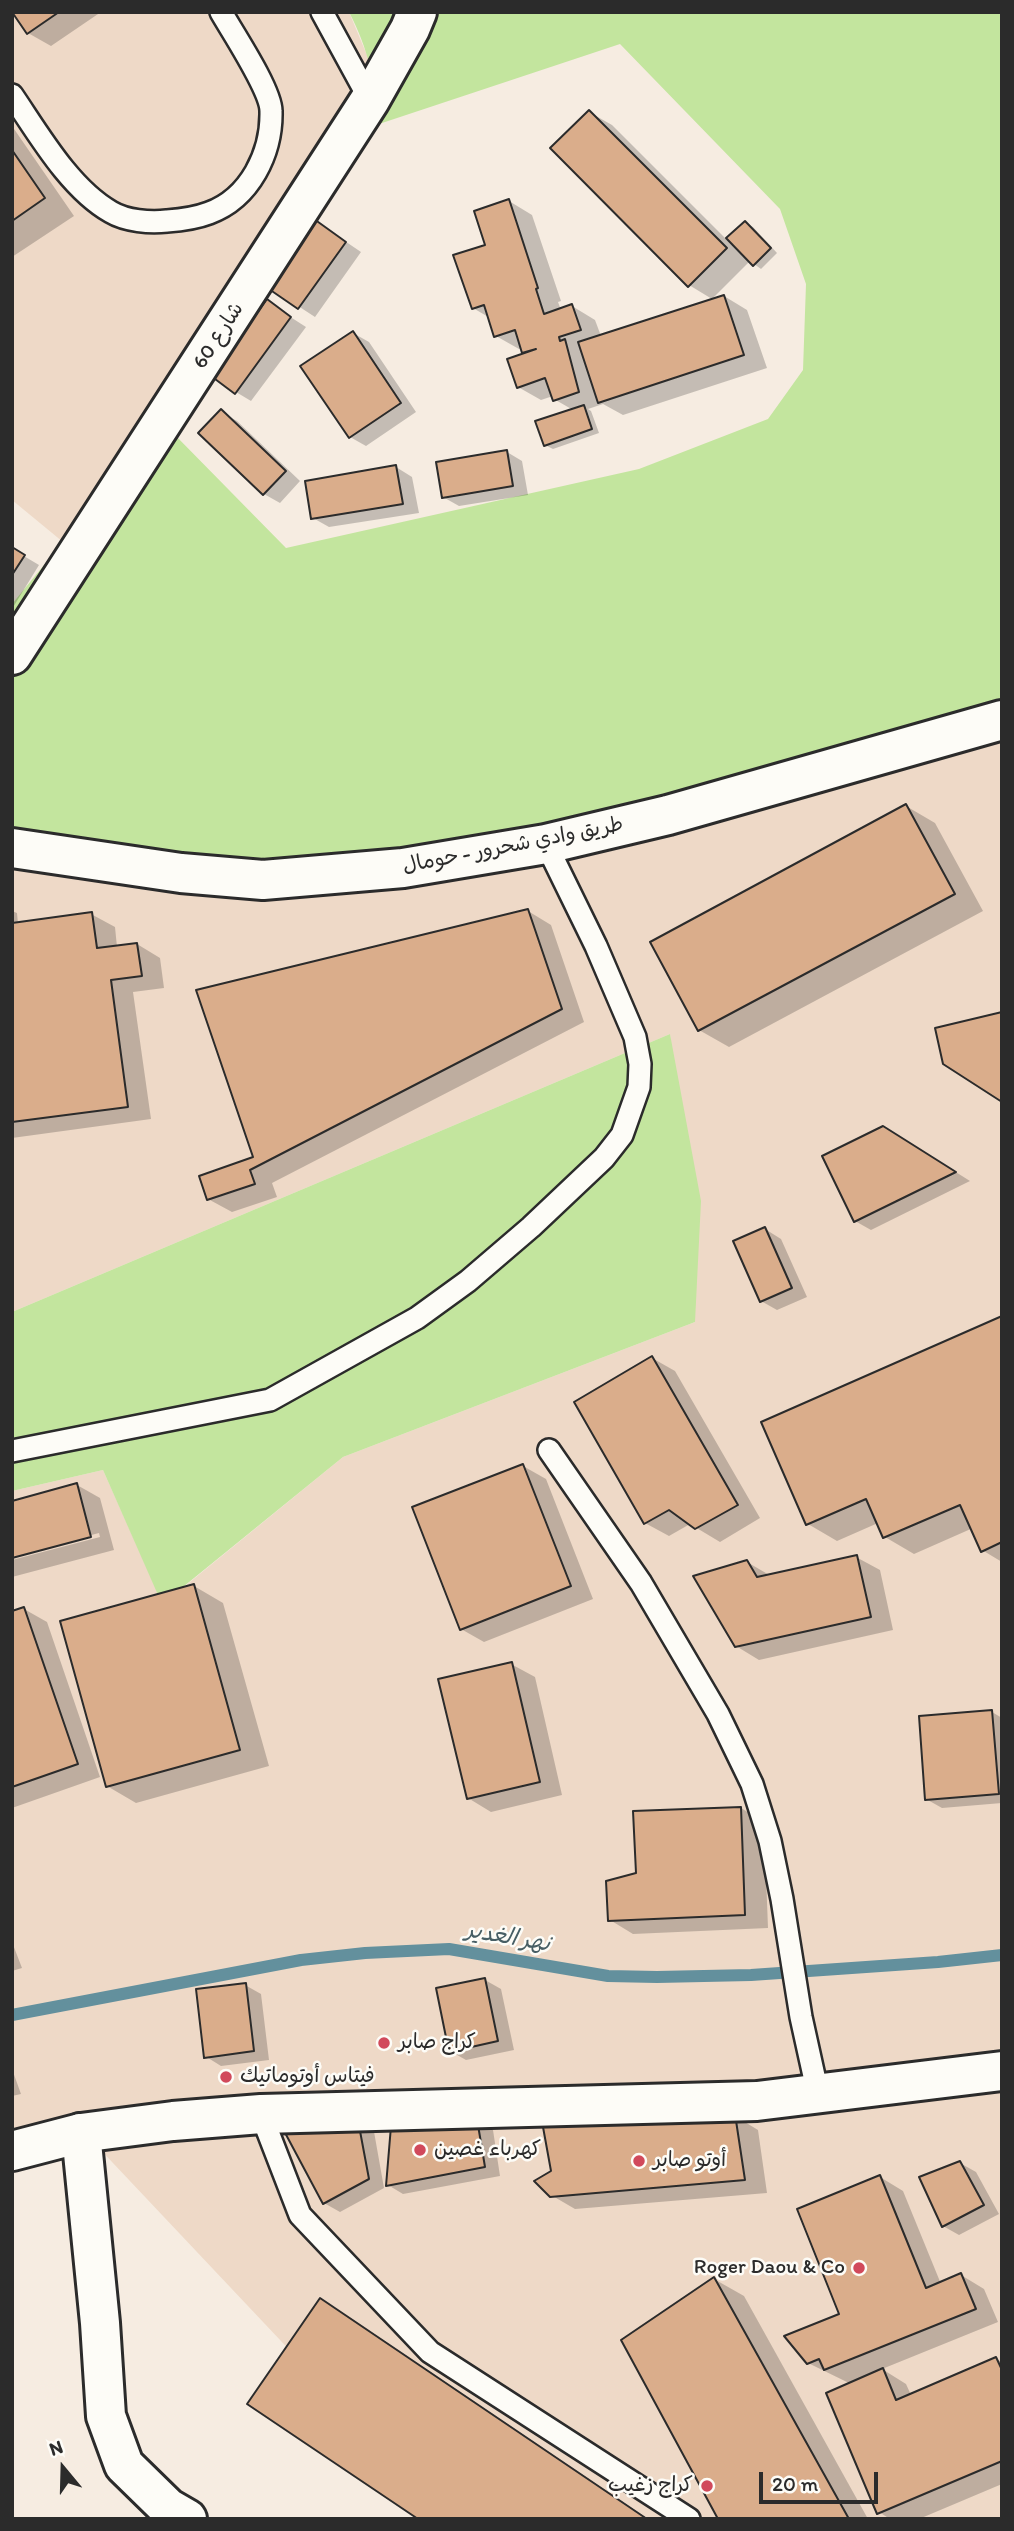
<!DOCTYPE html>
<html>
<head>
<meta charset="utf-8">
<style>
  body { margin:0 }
  #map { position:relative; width:1014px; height:2531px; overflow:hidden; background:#f6ece1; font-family:Itim,sans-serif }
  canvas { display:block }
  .frame { position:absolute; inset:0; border:14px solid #2b2b2b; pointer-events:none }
  .north { position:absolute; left:28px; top:2433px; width:70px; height:70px; -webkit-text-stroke:5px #fdfcf7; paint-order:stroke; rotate:341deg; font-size:19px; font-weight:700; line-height:28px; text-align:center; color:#2b2b2b }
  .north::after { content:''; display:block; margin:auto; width:24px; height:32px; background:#2b2b2b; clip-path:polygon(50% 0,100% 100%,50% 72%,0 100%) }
  .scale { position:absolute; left:759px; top:2472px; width:119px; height:32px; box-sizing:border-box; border:4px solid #2b2b2b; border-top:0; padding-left:9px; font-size:21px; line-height:24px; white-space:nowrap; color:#2b2b2b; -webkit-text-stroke:5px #fdfcf7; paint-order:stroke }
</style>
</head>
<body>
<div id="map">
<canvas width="1014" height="2531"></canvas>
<div class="frame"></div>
<div class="north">N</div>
<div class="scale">20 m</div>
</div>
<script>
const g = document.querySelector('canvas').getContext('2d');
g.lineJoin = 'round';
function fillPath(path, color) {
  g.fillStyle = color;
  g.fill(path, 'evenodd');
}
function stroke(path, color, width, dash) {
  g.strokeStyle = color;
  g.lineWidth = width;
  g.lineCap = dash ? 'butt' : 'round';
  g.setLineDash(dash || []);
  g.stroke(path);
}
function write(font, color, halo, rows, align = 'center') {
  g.font = font + ' Itim,"Playpen Sans Arabic",sans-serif';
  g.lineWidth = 5;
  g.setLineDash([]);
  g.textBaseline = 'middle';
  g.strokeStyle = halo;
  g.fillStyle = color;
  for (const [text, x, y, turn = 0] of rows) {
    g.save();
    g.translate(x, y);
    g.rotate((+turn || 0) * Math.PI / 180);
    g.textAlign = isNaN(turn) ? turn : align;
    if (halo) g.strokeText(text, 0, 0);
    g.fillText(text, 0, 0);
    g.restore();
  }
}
const built = new Path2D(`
  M12 12H349L369 60 376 91 379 124 63 542 12 500Z
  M1002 734V2519H449L79 2127 12 2148V1491L103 1470 163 1604 343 1457 695 1322 670 1034 12 1312V864Z`);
const green = new Path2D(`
  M349 12H1002V734L613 841 244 878 12 864V604L63 542 173 433 286 548 639 469 768 419 803 370 806 284 780 209 620 44 379 124C376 84 368 48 349 12Z
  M670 1034 701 1201 695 1322 343 1457 162 1604 103 1470 12 1491V1312Z`);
const shadow = new Path2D(`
  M14 12H101L51 46 28 33Z
  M589 112 612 125 727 240 745 223 753 227 777 253 761 269 750 261 712 299 689 285Z
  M12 126 74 216 12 257Z
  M509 201 532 215 561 301 558 302 561 310 572 306 595 320 601 336 724 296 747 310 767 368 623 415 603 404 588 409 591 411 599 433 553 449 545 445 573 410 554 399 553 396 541 400 518 387 525 355 523 348 519 349 496 336 490 318 473 308Z
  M330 231 361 252 315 317 269 287Z
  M267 302 306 327 251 401 236 392Z
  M353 333 369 342 416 412 366 446 350 437Z
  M221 412 237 421 300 481 280 503 264 494Z
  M507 452 522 461 528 495 459 506 443 497Z
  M396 467 412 477 419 513 329 527 313 518Z
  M12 549 39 565 12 609Z
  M906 806 935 823 983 911 729 1047 699 1030Z
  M12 911 17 913 18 924 91 914 115 927 117 947 137 944 160 958 164 988 133 992 151 1119 12 1138Z
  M528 911 551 925 584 1022 272 1183 277 1197 232 1212 208 1199Z
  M900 1137 970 1181 871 1230 855 1221Z
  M765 1229 781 1239 807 1297 777 1310 761 1301Z
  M1002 1318V1562L982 1550 973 1528 914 1554 885 1537 878 1523 837 1541 808 1524Z
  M652 1358 675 1371 760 1518 720 1542 690 1524 669 1536 645 1523Z
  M523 1466 546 1479 593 1599 484 1642 461 1629Z
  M77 1485 100 1498 114 1550 12 1577V1560L100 1537 99 1533 12 1556Z
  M856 1557 880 1570 893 1630 759 1660 736 1646 747 1562 771 1576Z
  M194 1586 223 1603 269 1766 136 1803 107 1786Z
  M24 1609 47 1622 100 1777 12 1808V1613Z
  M511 1664 535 1677 562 1795 491 1812 468 1798Z
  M992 1712 1002 1718V1803L942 1808 926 1799Z
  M741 1808 764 1822 768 1928 633 1934 610 1920 638 1874Z
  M12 1942 22 1968 12 1971Z
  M485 1980 501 1989 514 2050 466 2060 450 2051Z
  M245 1985 261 1994 269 2060 221 2066 205 2056Z
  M12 2069 21 2094 12 2096Z
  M735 2116 758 2130 767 2193 575 2209 551 2195Z
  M477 2120 493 2130 500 2176 403 2194 388 2185Z
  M373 2126 384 2188 340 2212 324 2203 286 2130Z
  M960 2163 976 2172 999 2214 959 2235 943 2226Z
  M880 2177 903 2191 941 2284 961 2275 984 2289 998 2322 882 2369 906 2384 911 2395 996 2359 1002 2362V2484L919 2519H890L879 2512 851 2384 808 2363 841 2315Z
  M714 2279 744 2296 868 2519H720Z
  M320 2301 349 2317 648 2519H421Z`);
const stream = new Path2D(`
  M12 2015 301 1960 365 1953 449 1949 608 1976 657 1977 751 1975 938 1962 1002 1955`);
const building = new Path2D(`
  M12 12H59L27 34Z
  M589 110 727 248 688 287 550 148Z
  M12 150 45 198 12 221Z
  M509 199 538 288 536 289 544 314 572 304 581 330 559 337 560 341 565 339 579 392 553 401 545 378 517 388 507 359 536 349 522 353 515 330 494 337 484 305 472 309 453 255 485 245 474 211Z
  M314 219 346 242 298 309 266 287Z
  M745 221 771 248 753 266 726 238Z
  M724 295 744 355 598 403 578 342Z
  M267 299 291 317 235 394 211 376Z
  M353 331 401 403 349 438 300 366Z
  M584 405 592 429 544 446 535 421Z
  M221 409 286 471 263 495 198 433Z
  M507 450 513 486 442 498 436 462Z
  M396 465 403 504 311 519 305 481Z
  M12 547 25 555 12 575Z
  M906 804 955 894 698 1031 650 942Z
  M528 909 562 1009 250 1170 255 1184 207 1200 199 1176 253 1157 196 990Z
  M92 912 97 948 137 943 142 976 111 980 128 1107 12 1122V923Z
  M1002 1012V1102L943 1064 935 1028Z
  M883 1126 956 1172 854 1222 822 1156Z
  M765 1227 792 1288 760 1302 733 1241Z
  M1002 1316V1542L981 1552 960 1505 883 1538 866 1499 806 1525 761 1422Z
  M652 1356 738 1505 695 1529 669 1510 644 1524 574 1402Z
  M523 1464 571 1586 460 1630 412 1507Z
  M77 1483 91 1537 12 1558V1501Z
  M857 1555 871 1617 735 1647 693 1576 747 1560 757 1577Z
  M194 1584 240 1750 106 1787 60 1621Z
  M24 1607 78 1764 12 1787V1611Z
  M512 1662 540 1782 467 1799 438 1679Z
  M992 1710 999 1794 925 1800 919 1716Z
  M741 1807 745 1915 608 1921 606 1881 636 1873 633 1811Z
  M485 1978 498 2041 449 2052 436 1988Z
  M246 1983 254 2051 204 2058 196 1989Z
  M735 2114 745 2180 550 2197 534 2181 551 2171 543 2127Z
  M357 2115 369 2179 323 2204 283 2129Z
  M477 2119 485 2167 386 2186 391 2126Z
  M960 2161 984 2205 942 2227 919 2177Z
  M880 2175 926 2288 961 2273 976 2309 824 2370 819 2359 807 2364 784 2336 839 2314 797 2209Z
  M714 2277 849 2519H718L621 2340Z
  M320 2298 647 2519H418L247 2404Z
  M996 2357 1002 2370V2461L877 2514 826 2393 883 2368 896 2400Z`);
const service = new Path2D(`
  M322 12 370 100
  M12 95C38 133 69 188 111 212 126 221 150 223 167 221 181 220 196 218 209 213 250 198 272 153 271 111 271 90 233 33 221 12
  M549 1450 641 1583 718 1714 752 1784 770 1841 782 1899 801 2017 818 2094
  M12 1451 270 1400 417 1318 468 1281 531 1227 604 1158 622 1135 639 1087 640 1064 635 1037 596 946 546 844
  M261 2114 300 2215 430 2352 689 2519`);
const minor = new Path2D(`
  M12 655 370 100 410 29 417 12
  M81 2133 100 2323 106 2416 124 2465 168 2508 187 2519`);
const tertiary = new Path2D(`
  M12 2151 81 2133 173 2121 261 2114 757 2101 1002 2071`);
const secondary = new Path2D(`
  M12 848 181 873 263 880 403 868 546 844 668 815 1002 720`);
const markers = [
  [384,2043,7,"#d1495b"],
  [226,2077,7,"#d1495b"],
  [420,2150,7,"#d1495b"],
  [639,2161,7,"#d1495b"],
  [859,2268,7,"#d1495b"],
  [707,2486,7,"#d1495b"]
];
const streetNames = [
  ["شارع 60",219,336,-57],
  ["طريق وادي شحرور - حومال",513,846,-11]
];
const poiNames = [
  ["كراج صابر",398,2043],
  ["فيتاس أوتوماتيك",240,2077],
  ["كهرباء غصين",434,2150],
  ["أوتو صابر",653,2161],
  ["Roger Daou & Co",845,2268,"right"],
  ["كراج زغيب",693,2486,"right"]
];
const waterNames = [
  ["نهر الغدير",508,1938,10]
];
fillPath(built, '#eed9c7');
fillPath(green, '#c3e59e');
fillPath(shadow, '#0003');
stroke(stream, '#63909d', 12);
fillPath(building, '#daad8b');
stroke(building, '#2b2b2b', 2);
stroke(service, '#2b2b2b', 26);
stroke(minor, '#2b2b2b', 44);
stroke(tertiary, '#2b2b2b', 44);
stroke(secondary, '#2b2b2b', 44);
stroke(service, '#fdfcf7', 21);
stroke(minor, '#fdfcf7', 38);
stroke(tertiary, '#fdfcf7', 38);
stroke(secondary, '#fdfcf7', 38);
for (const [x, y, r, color] of markers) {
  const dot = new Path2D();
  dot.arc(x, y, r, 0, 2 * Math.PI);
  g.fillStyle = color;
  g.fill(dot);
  stroke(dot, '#fdfcf7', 2.5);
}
write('21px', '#2b2b2b', '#fdfcf7', streetNames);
write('21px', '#2b2b2b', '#fdfcf7', poiNames, 'left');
write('italic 23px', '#475e64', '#fdfcf7', waterNames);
</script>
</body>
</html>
